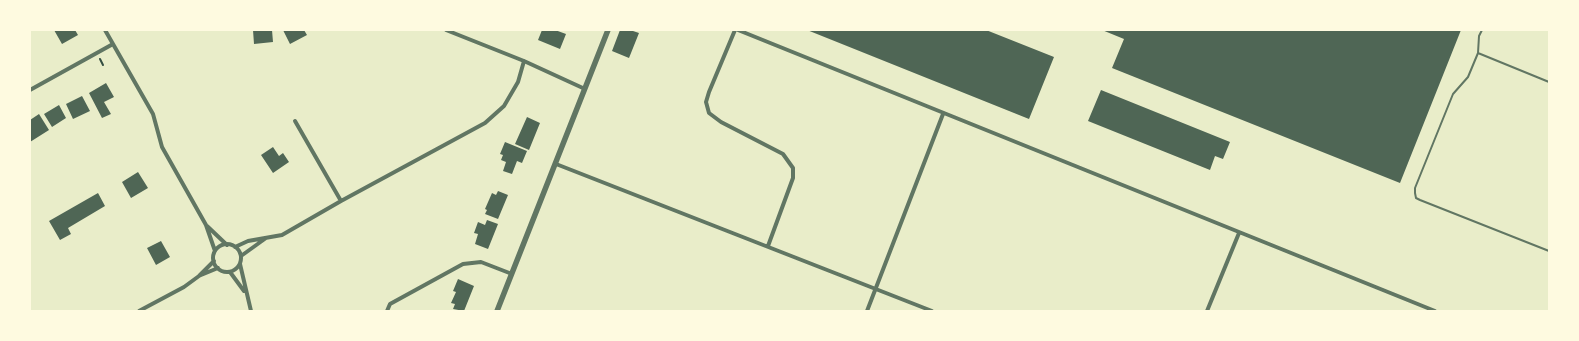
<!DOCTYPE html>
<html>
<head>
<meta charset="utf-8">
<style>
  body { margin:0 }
  #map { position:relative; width:1579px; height:341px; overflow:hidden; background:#e9edc9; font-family:Rubik,sans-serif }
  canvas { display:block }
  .frame { position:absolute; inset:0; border:31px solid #fefae0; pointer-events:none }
</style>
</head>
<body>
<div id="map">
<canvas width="1579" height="341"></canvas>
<div class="frame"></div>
</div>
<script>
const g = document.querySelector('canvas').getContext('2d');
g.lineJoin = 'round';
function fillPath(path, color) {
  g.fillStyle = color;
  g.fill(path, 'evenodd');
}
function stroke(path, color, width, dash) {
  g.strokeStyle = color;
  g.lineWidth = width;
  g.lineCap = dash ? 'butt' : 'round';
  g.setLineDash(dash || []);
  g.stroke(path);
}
const building = new Path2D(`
  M54 30H75L78 35 62 44Z
  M253 30H272L273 42 254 44Z
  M283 30H304L307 35 290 44Z
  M542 30H555L566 34 560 49 538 40Z
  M620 30H630L639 33 629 58 612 51Z
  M807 30H986L1054 57 1029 119Z
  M1102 30H1461L1400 183 1112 68 1124 39Z
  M106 83 114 97 104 102 111 114 102 118 89 93Z
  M1101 90 1230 142 1223 159 1215 156 1210 170 1088 121Z
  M82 96 90 111 73 119 66 104Z
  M59 105 66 118 52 127 44 114Z
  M39 114 49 130 30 142V120Z
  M527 117 540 123 529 150 515 144Z
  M505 142 527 151 522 163 517 161 512 174 503 171 506 162 501 160 503 155 500 154Z
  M273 147 279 156 283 153 289 162 273 173 261 155Z
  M138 172 148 188 131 198 122 182Z
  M498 191 508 195 498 219 485 214 487 210 485 209 492 193 496 195Z
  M98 193 105 206 68 228 71 234 60 240 49 221Z
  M487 220 498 224 488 249 475 244 478 234 474 233 478 222 485 225Z
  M161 241 170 257 156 265 147 248Z
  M458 279 474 286 464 311 453 309 455 304 451 303 456 292 453 291Z`);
const path = new Path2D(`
  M100 59 103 65`);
const service = new Path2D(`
  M1478 53 1479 36 1482 30
  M1549 82 1478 53 1468 77 1453 94 1415 188V193L1416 198 1420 200 1549 251`);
const minor = new Path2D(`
  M105 30 153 114 162 147 206 225 215 251
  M446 30 524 61 585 89
  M735 30 709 92 706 102 709 113 721 122 783 154 793 168V178L768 246
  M738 30 1435 311
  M30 90 113 44
  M295 121 341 201
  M556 164 932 311
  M207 226 227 245
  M213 258a14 14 0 1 1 28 0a14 14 0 1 1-28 0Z
  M235 247 248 241 282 235 341 201 485 123 504 106 518 82 524 61
  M241 256 266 238
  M240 264 251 311
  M230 272 244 291
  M201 275 218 268
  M139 311 184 287 199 276 214 261
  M387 311 390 304 463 264 481 262 512 274
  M867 311 943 114
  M1207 311 1239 233`);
const tertiary = new Path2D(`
  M497 311 608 30`);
fillPath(building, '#4f6655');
stroke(path, '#344e41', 2);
stroke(service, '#617663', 2);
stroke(minor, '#617663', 4);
stroke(tertiary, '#617663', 5.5);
</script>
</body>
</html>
